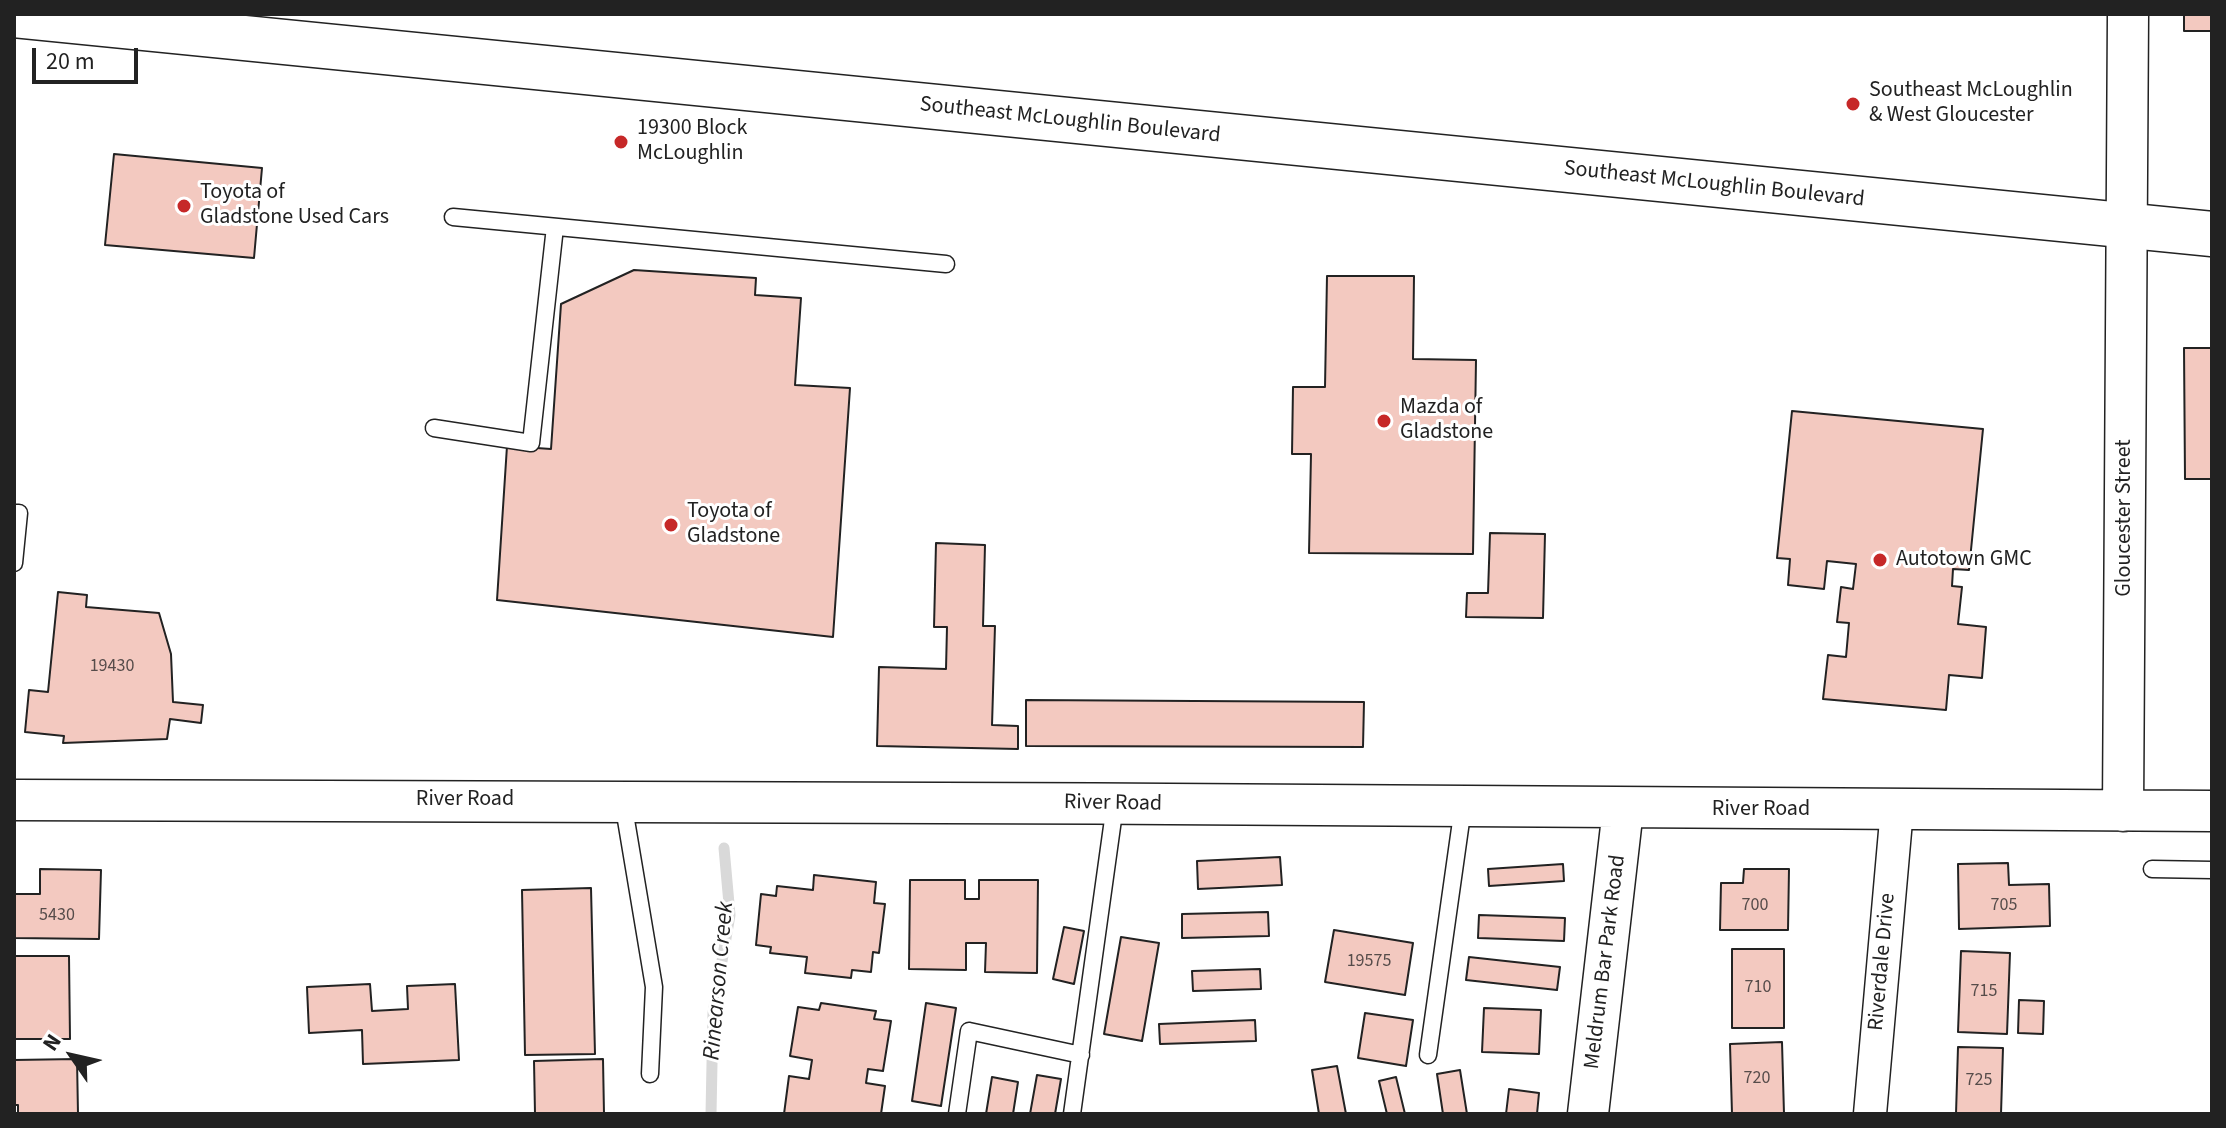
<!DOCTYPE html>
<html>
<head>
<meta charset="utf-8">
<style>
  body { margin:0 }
  #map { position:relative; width:2226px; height:1128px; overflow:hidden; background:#fff; font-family:"Source Sans 3",sans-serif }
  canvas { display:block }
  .frame { position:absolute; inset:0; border:16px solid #222; pointer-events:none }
  .north { position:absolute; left:32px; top:1016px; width:80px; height:80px; -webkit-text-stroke:6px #fff; paint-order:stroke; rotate:304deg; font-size:22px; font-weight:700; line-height:32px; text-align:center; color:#222 }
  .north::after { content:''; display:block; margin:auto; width:28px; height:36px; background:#222; clip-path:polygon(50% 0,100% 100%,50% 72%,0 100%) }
  .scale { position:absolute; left:32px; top:48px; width:106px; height:36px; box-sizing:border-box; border:4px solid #222; border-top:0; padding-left:10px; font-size:24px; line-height:28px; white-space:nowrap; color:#222; -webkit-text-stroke:6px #fff; paint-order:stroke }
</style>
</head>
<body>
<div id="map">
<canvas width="2226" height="1128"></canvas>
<div class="frame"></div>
<div class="north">N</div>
<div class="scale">20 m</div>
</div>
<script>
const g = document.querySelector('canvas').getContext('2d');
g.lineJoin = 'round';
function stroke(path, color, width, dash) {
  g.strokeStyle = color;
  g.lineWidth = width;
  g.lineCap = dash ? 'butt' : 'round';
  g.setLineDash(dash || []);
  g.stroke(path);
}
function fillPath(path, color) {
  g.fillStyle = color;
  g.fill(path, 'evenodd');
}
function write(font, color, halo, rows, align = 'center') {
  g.font = font + ' "Source Sans 3",sans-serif';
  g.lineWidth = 6;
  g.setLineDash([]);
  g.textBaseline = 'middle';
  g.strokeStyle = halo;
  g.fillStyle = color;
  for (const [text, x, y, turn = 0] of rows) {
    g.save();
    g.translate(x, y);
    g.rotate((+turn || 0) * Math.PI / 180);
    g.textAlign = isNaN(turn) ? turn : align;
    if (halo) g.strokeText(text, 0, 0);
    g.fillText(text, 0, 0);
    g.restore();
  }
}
const stream = new Path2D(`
  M711 1114 713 1013 730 915 724 848`);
const building = new Path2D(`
  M2184 14H2212V31H2184Z
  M114 154 262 168 254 258 105 245Z
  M634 270 756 278 755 295 801 298 795 385 850 388 833 637 497 600 507 446 551 449 561 304Z
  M1327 276H1414L1413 359 1476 360 1473 554 1309 553 1311 454H1292L1293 387H1325Z
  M2184 348H2212V479H2185Z
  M1792 411 1983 429 1969 570 1953 569 1952 586 1962 587 1958 624 1986 627 1982 678 1949 675 1946 710 1823 699 1828 655 1846 657 1849 623 1837 622 1841 587 1853 589 1856 564 1827 561 1824 589 1788 585 1790 559 1777 558Z
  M1490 533 1545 534 1543 618 1466 617 1467 593H1488Z
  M936 543 985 545 983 626H995L992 725 1018 726V749L877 746 879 667 946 669 947 627H934Z
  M58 592 87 595 86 607 159 613 171 654 173 702 203 705 201 723 170 719 167 739 63 743 64 736 25 732 29 690 48 692Z
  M1026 700 1364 702 1363 747 1026 746Z
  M1280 857 1282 885 1198 889 1197 861Z
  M2008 863 2009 885 2049 884 2050 926 1959 929 1958 864Z
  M1563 864 1564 881 1489 886 1488 869Z
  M40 869 101 870 99 939 14 938V894H40Z
  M1744 869H1789L1788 930H1720L1721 883H1743Z
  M814 875 876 882 874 903 885 904 879 953 873 952 871 972 852 970 851 978 805 973 807 957 770 953 771 947 756 945 761 894 776 896 777 886 813 890Z
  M910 880H965V899H979V880H1038L1037 973 985 972 986 943H966V970L909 969Z
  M591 888 595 1054 525 1055 522 890Z
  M1268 912 1269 936 1182 938V914Z
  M1479 915 1565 918 1564 941 1478 938Z
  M1064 927 1084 931 1074 984 1053 979Z
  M1334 930 1413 943 1405 995 1325 982Z
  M1121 937 1159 943 1142 1041 1104 1034Z
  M1732 949H1784V1028H1732Z
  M1961 951 2010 953 2007 1034 1958 1032Z
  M14 956H69L70 1039H14Z
  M1469 957 1560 967 1557 990 1466 980Z
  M1260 969 1261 989 1193 991 1192 971Z
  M370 984 372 1011 408 1009 407 986 455 984 459 1060 363 1064 362 1030 309 1033 307 987Z
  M2019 1000 2044 1001 2043 1034 2018 1033Z
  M821 1003 876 1011 874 1019 891 1021 883 1071 868 1069 866 1083 885 1086 881 1114H784L789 1076 809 1079 812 1060 790 1056 798 1007 819 1010Z
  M926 1003 956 1008 941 1106 912 1101Z
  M1484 1008 1541 1010 1539 1054 1482 1052Z
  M1365 1013 1413 1020 1406 1066 1358 1058Z
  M1255 1020 1256 1041 1160 1044 1159 1024Z
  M1782 1042 1784 1114H1732L1730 1044Z
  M1958 1047 2003 1048 2001 1114H1956Z
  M77 1059 78 1114H18V1105H14V1060Z
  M603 1059 604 1114H535L534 1061Z
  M1337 1066 1346 1114H1319L1312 1070Z
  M1460 1070 1467 1114H1443L1437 1074Z
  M1037 1075 1061 1079 1055 1114H1030Z
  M992 1077 1018 1082 1013 1114H986Z
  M1396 1077 1405 1114H1387L1379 1081Z
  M1509 1089 1539 1093 1537 1114H1506Z`);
const service = new Path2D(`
  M453 217 946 264
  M434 428 531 443 555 227
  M14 513H19L14 563
  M623 802 654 987 650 1074
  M2152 869 2212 870
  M1428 1055 1463 807
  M957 1114 969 1031 1081 1055
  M1072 1114 1115 805`);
const minor = new Path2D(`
  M1870 1114 1897 809`);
const tertiary = new Path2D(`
  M14 800C747 799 1479 807 2212 811
  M2123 811 2128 14
  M1588 1114 1623 809`);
const primary = new Path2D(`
  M14 15 2212 234`);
const markers = [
  [1853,104,8,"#c62828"],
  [621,142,8,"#c62828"],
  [184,206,8,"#c62828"],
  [1384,421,8,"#c62828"],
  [671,525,8,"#c62828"],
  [1880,560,8,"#c62828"]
];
const numberNames = [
  ["19430",112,667],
  ["700",1755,906],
  ["705",2004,906],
  ["5430",57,916],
  ["19575",1369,962],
  ["710",1758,988],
  ["715",1984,992],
  ["720",1757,1079],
  ["725",1979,1081]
];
const poiNames = [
  ["Southeast McLoughlin",1869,91],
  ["& West Gloucester",1869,116],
  ["19300 Block",637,129],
  ["McLoughlin",637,154],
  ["Toyota of",200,193],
  ["Gladstone Used Cars",200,218],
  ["Mazda of",1400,408],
  ["Gladstone",1400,433],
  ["Toyota of",687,512],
  ["Gladstone",687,537],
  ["Autotown GMC",1896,560]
];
const streetNames = [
  ["Southeast McLoughlin Boulevard",1070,121,6],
  ["Southeast McLoughlin Boulevard",1714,185,6],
  ["Gloucester Street",2125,518,-90],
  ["River Road",465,800],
  ["River Road",1113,804,1],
  ["River Road",1761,810],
  ["Meldrum Bar Park Road",1606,962,-83],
  ["Riverdale Drive",1883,962,-85]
];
const waterNames = [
  ["Rinearson Creek",720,981,-85]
];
stroke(stream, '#d9d9d9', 11);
fillPath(building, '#f3c9c0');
stroke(building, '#222', 2);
stroke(service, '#222', 19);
stroke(minor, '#222', 35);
stroke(tertiary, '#222', 43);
stroke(primary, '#222', 47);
stroke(service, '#fff', 16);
stroke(minor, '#fff', 32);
stroke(tertiary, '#fff', 40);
stroke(primary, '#fff', 44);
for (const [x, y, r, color] of markers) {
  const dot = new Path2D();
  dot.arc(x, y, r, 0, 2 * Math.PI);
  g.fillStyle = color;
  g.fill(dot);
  stroke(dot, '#fff', 3);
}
write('18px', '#564c4a', null, numberNames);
write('22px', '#222', '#fff', poiNames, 'left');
write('22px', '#222', '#fff', streetNames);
write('italic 24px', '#222', '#fff', waterNames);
</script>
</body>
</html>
